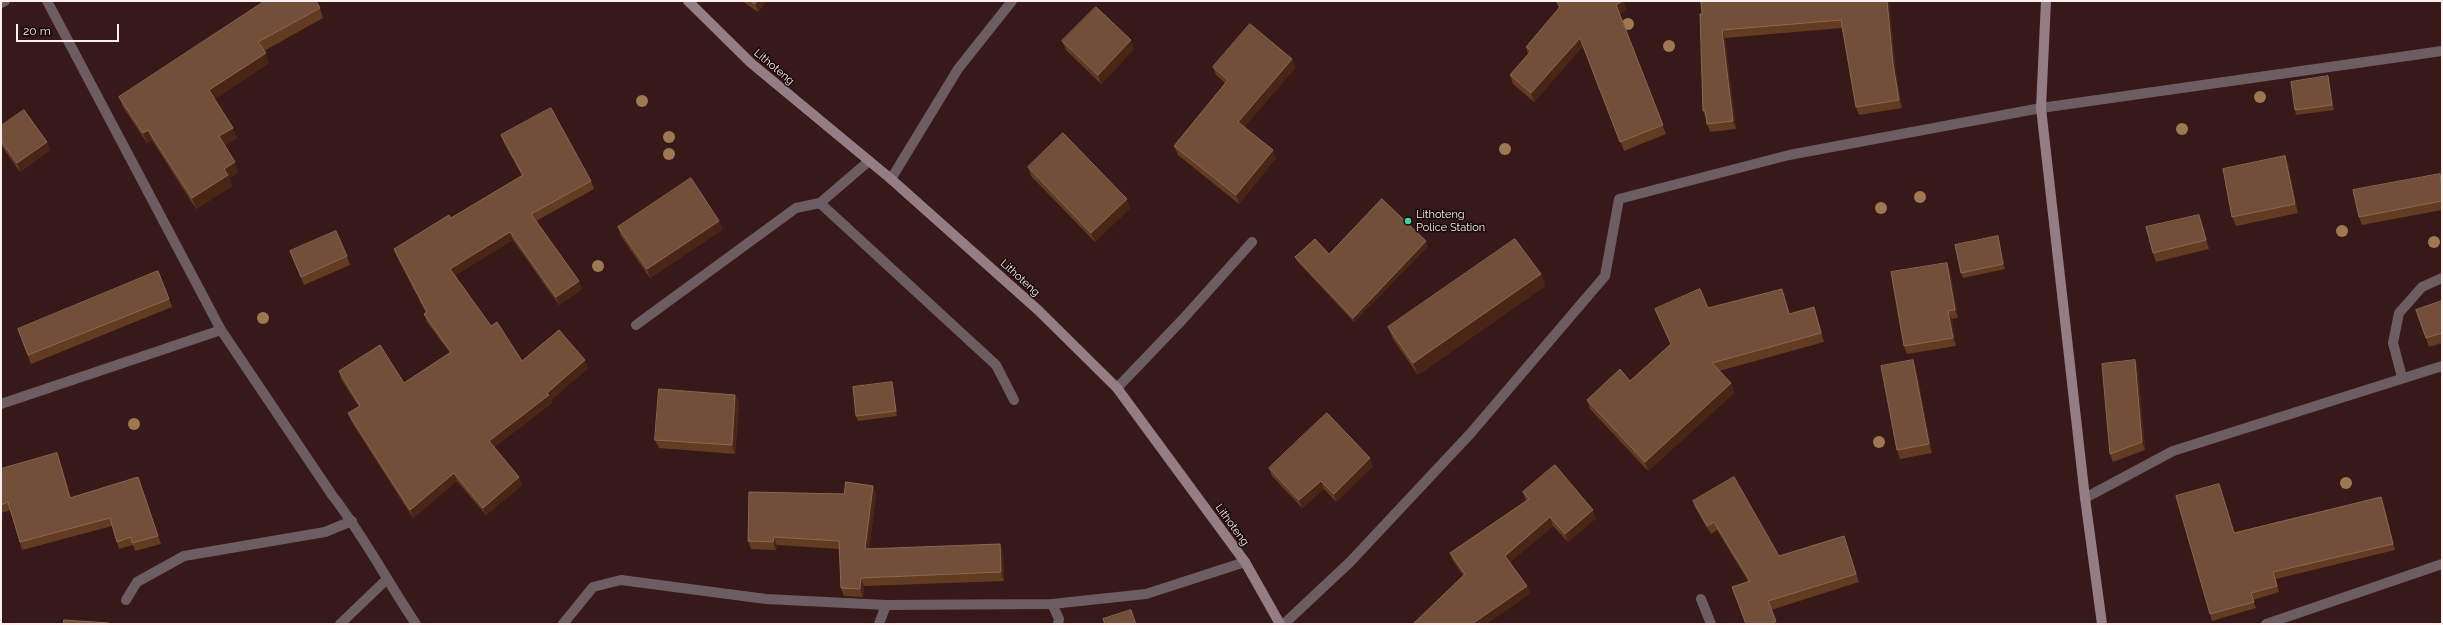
<!DOCTYPE html>
<html>
<head>
<meta charset="utf-8">
<style>
  body { margin:0 }
  #map { position:relative; width:2443px; height:625px; overflow:hidden; background:#371919; font-family:Raleway,sans-serif }
  canvas { display:block }
  .frame { position:absolute; inset:0; border:2px solid #fdf0ef; pointer-events:none }
  .scale { position:absolute; left:16px; top:24px; width:103px; height:18px; box-sizing:border-box; border:2px solid #fdf0ef; border-top:0; padding-left:5px; font-size:12px; line-height:14px; white-space:nowrap; color:#fdf0ef; -webkit-text-stroke:3px #150808; paint-order:stroke }
</style>
</head>
<body>
<div id="map">
<canvas width="2443" height="625"></canvas>
<div class="frame"></div>
<div class="scale">20 m</div>
</div>
<script>
const g = document.querySelector('canvas').getContext('2d');
g.lineJoin = 'round';
function stroke(path, color, width, dash) {
  g.strokeStyle = color;
  g.lineWidth = width;
  g.lineCap = dash ? 'butt' : 'round';
  g.setLineDash(dash || []);
  g.stroke(path);
}
function fillPath(path, color) {
  g.fillStyle = color;
  g.fill(path, 'evenodd');
}
function write(font, color, halo, rows, align = 'center') {
  g.font = font + ' Raleway,sans-serif';
  g.lineWidth = 3;
  g.setLineDash([]);
  g.textBaseline = 'middle';
  g.strokeStyle = halo;
  g.fillStyle = color;
  for (const [text, x, y, turn = 0] of rows) {
    g.save();
    g.translate(x, y);
    g.rotate((+turn || 0) * Math.PI / 180);
    g.textAlign = isNaN(turn) ? turn : align;
    if (halo) g.strokeText(text, 0, 0);
    g.fillText(text, 0, 0);
    g.restore();
  }
}
const lane = new Path2D(`
  M1 3 5 1
  M2041 108 2442 51
  M891 179 958 69 1012 1
  M820 203 996 365 1014 400
  M636 325 796 208 820 203 869 161
  M2402 377 2393 343 2399 313 2422 287 2442 278
  M1117 388 1183 319 1252 242
  M1701 599 1711 624
  M126 600 137 582 184 556 325 532 352 521
  M1052 604 1059 619 1058 624
  M879 624 886 605`);
const street = new Path2D(`
  M47 1 221 330 332 495C364 536 387 581 416 624
  M1 404 221 330
  M2085 498 2173 451 2442 366
  M340 624 386 580
  M563 624 593 587 621 580 766 599 886 605 1052 604 1146 594 1245 562
  M1284 624 1350 562 1470 434 1605 276 1619 199 1789 155 2041 108
  M2266 624 2442 564`);
const secondary = new Path2D(`
  M688 1 751 63 891 179 1038 310 1117 388 1245 562 1280 624
  M2046 1 2041 108 2085 498 2102 624`);
const trees = [
  [1628,24],
  [1669,46],
  [2260,97],
  [642,101],
  [2182,129],
  [669,137],
  [1505,149],
  [669,154],
  [1920,197],
  [1881,208],
  [2342,231],
  [2434,242],
  [598,266],
  [263,318],
  [134,424],
  [1879,442],
  [2346,483]
];
const wall = new Path2D(`
  M742 1H766L758 12Z
  M1556 1H1623L1626 10 1620 14 1666 134 1624 151 1583 46 1534 102 1513 84 1510 75 1528 54 1526 47 1559 9Z
  M1889 1 1896 72 1902 108 1859 115 1856 107 1842 28 1725 38 1736 129 1710 132 1707 124 1706 118 1703 111 1700 14Z
  M320 8 323 18 264 51 269 63 214 99 237 138 224 145 238 172 229 178 232 186 196 209 152 140 147 143 123 107 119 97Z
  M1062 41 1134 49 1101 84 1066 50Z
  M1292 59 1295 68 1244 127 1276 158 1239 204 1178 155 1174 146 1225 83 1216 75 1213 67Z
  M2328 76 2329 81 2334 110 2296 115 2295 110Z
  M1 126 50 150 20 172 1 145Z
  M501 135 591 181 594 189 536 221 579 281 582 289 559 305 513 240 455 275 491 326 522 361 588 368 551 400 552 403 494 447 522 485 486 515 457 481 413 518 351 421 348 413 359 407 341 379 339 371 404 383 450 353 427 322 424 314 426 313 397 257 394 249 451 218 522 176 504 143Z
  M2285 156 2288 164 2298 213 2236 226 2232 217Z
  M1028 167 1130 208 1095 242 1031 176Z
  M2442 180V210L2362 225 2359 217Z
  M2202 223 2209 249 2156 262 2153 253Z
  M618 227 723 229 650 278 621 236Z
  M1998 236 1999 240 2005 269 1963 278 1961 273Z
  M1428 246 1354 322 1297 261 1295 257Z
  M290 251 347 256 350 265 304 285Z
  M1947 263 1950 271 1958 318 1952 319 1956 346 1907 354 1904 346Z
  M1541 274 1545 286 1418 375 1393 339 1388 327Z
  M169 299 172 307 31 364 18 329Z
  M1785 299 1790 314 1817 316 1824 342 1719 371 1731 383 1734 393 1648 471 1590 409 1587 400 1630 381 1671 345 1655 309 1708 308Z
  M2442 301V343L2429 347 2416 310Z
  M2135 360 2138 369 2145 450 2113 462 2110 454Z
  M1916 368 1932 453 1900 459 1897 450Z
  M893 386 897 416 858 421 856 416Z
  M735 395 739 403 735 454 659 448 655 440Z
  M57 453 60 461 71 498 138 477 161 544 135 551 133 545 119 549 112 526 22 550 11 510 1 513V469Z
  M1373 466 1336 502 1324 489 1302 508 1272 476 1269 468Z
  M873 486 876 494 869 549 1000 544 1003 552 1004 581 864 586 863 597 844 596 841 588 839 549 777 545 776 550 751 549 748 541 844 494Z
  M2222 490 2234 533 2384 504 2395 550 2276 579 2279 592 2253 600 2256 608 2212 621 2210 614Z
  M1523 492 1596 518 1568 542 1553 526 1510 562 1527 586 1530 594 1463 575 1453 561 1450 553 1526 501Z
  M1693 501 1779 556 1844 536 1859 582 1771 610 1777 624H1746L1748 581 1717 530 1711 534 1696 509Z`);
const shadedWall = new Path2D(`
  M757 1H766L758 12 755 4Z
  M1623 1 1626 10 1620 14 1616 5Z
  M1887 1H1889L1896 72 1902 108 1899 100 1893 64Z
  M1722 30 1725 38 1736 129 1733 121Z
  M1580 38 1583 46 1534 102 1531 93Z
  M1131 40 1134 49 1101 84 1098 75Z
  M266 53 269 63 212 101 209 90Z
  M1292 59 1295 68 1241 131 1238 122Z
  M2328 76 2329 81 2334 110 2332 105Z
  M233 128 237 138 223 147 219 136Z
  M148 130 152 140 147 143 143 133Z
  M47 142 50 150 20 172 17 163Z
  M1273 150 1276 158 1239 204 1236 195Z
  M2285 156 2288 164 2298 213 2295 204Z
  M235 162 238 172 229 178 232 186 196 209 192 198 224 169Z
  M1127 199 1130 208 1095 242 1091 233Z
  M2199 215 2202 223 2209 249 2206 240Z
  M719 221 723 229 650 278 647 269Z
  M510 232 513 240 453 277 450 269Z
  M1998 236 1999 240 2005 269 2003 264Z
  M1426 241 1428 246 1354 322 1353 318Z
  M1947 263 1950 271 1958 318 1955 310Z
  M1541 274 1545 286 1418 375 1413 363Z
  M579 281 582 289 559 305 556 297Z
  M1814 307 1817 316 1824 342 1821 333Z
  M1948 311 1952 319 1956 346 1953 338Z
  M585 360 588 368 551 400 552 403 491 449 489 441 547 393Z
  M1913 360 1916 368 1932 453 1929 444Z
  M2135 360 2138 369 2145 450 2142 442Z
  M892 382 893 386 897 416 896 411Z
  M1731 383 1734 393 1648 471 1645 462Z
  M735 395 739 403 735 454 732 445Z
  M57 453 60 461 73 506 70 498Z
  M1370 458 1373 466 1336 502 1334 494Z
  M454 473 457 481 413 518 410 510Z
  M519 477 522 485 486 515 483 508Z
  M1321 481 1324 489 1302 508 1299 500Z
  M2219 484 2222 490 2236 539 2234 533Z
  M873 486 876 494 868 557 865 549Z
  M2381 497 2384 504 2395 550 2393 544Z
  M1593 510 1596 518 1568 542 1565 534Z
  M1550 517 1553 526 1508 564 1505 556Z
  M774 537 777 545 776 550 773 542Z
  M1000 544 1003 552 1004 581 1001 572Z
  M861 578 864 586 863 597 860 589Z
  M1527 586 1530 594 1487 624H1472Z`);
const building = new Path2D(`
  M265 1H316L320 8 258 42 266 53 209 90 233 128 219 136 235 162 224 169 228 175 192 198 148 130 143 133 119 97Z
  M751 1H757L755 4Z
  M1557 1H1623L1616 5 1663 125 1620 142 1580 38 1531 93 1510 75 1531 51 1526 47 1560 7Z
  M1701 1H1887L1893 64 1899 100 1856 107 1841 20 1722 30 1733 121 1707 124 1705 110 1703 111 1700 14H1702Z
  M1096 7 1131 40 1098 75 1062 41Z
  M1250 24 1292 59 1238 122 1273 150 1236 195 1174 146 1228 80 1213 67Z
  M2328 76 2332 105 2295 110 2291 82Z
  M551 108 591 181 531 214 579 281 556 297 510 232 450 269 491 326 497 322 522 361 559 330 585 360 547 393 549 395 489 441 519 477 483 508 454 473 410 510 348 413 360 406 339 371 380 345 404 383 451 352 424 314 427 312 394 249 449 215 451 218 523 175 501 135Z
  M24 110 47 142 17 163 1 141V126Z
  M1063 133 1127 199 1091 233 1028 167Z
  M2285 156 2295 204 2232 217 2223 169Z
  M2440 174 2442 186V201L2359 217 2353 190Z
  M691 178 719 221 647 269 618 227Z
  M1382 199 1426 241 1353 318 1295 257 1315 239 1329 254Z
  M2199 215 2206 240 2153 253 2146 227Z
  M336 231 347 256 301 277 290 251Z
  M1998 236 2003 264 1961 273 1955 245Z
  M1515 239 1541 274 1413 363 1388 327Z
  M1947 263 1955 310 1948 311 1953 338 1904 346 1891 272Z
  M158 271 169 299 28 355 18 329Z
  M1700 289 1708 308 1782 289 1789 314 1814 307 1821 333 1712 363 1731 383 1645 462 1587 400 1620 369 1630 381 1671 344 1655 309Z
  M2442 301V333L2426 338 2416 310Z
  M1913 360 1929 444 1897 450 1881 366Z
  M2135 360 2142 442 2110 454 2102 364Z
  M892 382 896 411 856 416 853 387Z
  M659 389 735 395 732 445 655 440Z
  M1327 413 1370 458 1334 494 1321 481 1299 500 1269 468Z
  M57 453 70 498 138 477 158 536 132 543 131 537 117 542 110 518 20 542 8 502 1 505V469Z
  M1555 465 1593 510 1565 534 1550 517 1505 556 1527 586 1472 624H1413L1465 574 1450 553 1529 499 1523 492Z
  M1734 477 1779 556 1844 536 1856 574 1768 601 1776 621 1769 624H1746L1732 587 1750 581 1714 522 1707 526 1693 501Z
  M846 482 873 486 865 549 1000 544 1001 572 861 578 860 589 841 588 839 541 774 537 773 542 748 541 749 492 844 494Z
  M2219 484 2234 533 2381 497 2393 544 2273 572 2277 586 2251 593 2254 602 2210 614 2176 496Z
  M1131 610 1136 624H1105L1103 619Z
  M64 620 109 623V624H64Z`);
const markers = [
  [1408,221,4,"#3fd4a2"]
];
const streetNames = [
  ["Lithoteng",774,67,40],
  ["Lithoteng",1020,278,42],
  ["Lithoteng",1232,525,54]
];
const poiNames = [
  ["Lithoteng",1416,215],
  ["Police Station",1416,228]
];
stroke(lane, '#6c5d62', 10);
stroke(street, '#6c5d62', 10);
stroke(secondary, '#957d86', 10);
g.fillStyle = '#9e7851';
for (const [x, y] of trees) {
  g.beginPath();
  g.arc(x, y, 6, 0, 2 * Math.PI);
  g.fill();
}
fillPath(wall, '#633b21');
fillPath(shadedWall, '#4a2515');
fillPath(building, '#734e38');
stroke(building, '#896854', 1);
for (const [x, y, r, color] of markers) {
  const dot = new Path2D();
  dot.arc(x, y, r, 0, 2 * Math.PI);
  g.fillStyle = color;
  g.fill(dot);
  stroke(dot, '#150808', 1.5);
}
write('11px', '#fdf0ef', '#150808', streetNames);
write('11px', '#fdf0ef', '#150808', poiNames, 'left');
</script>
</body>
</html>
